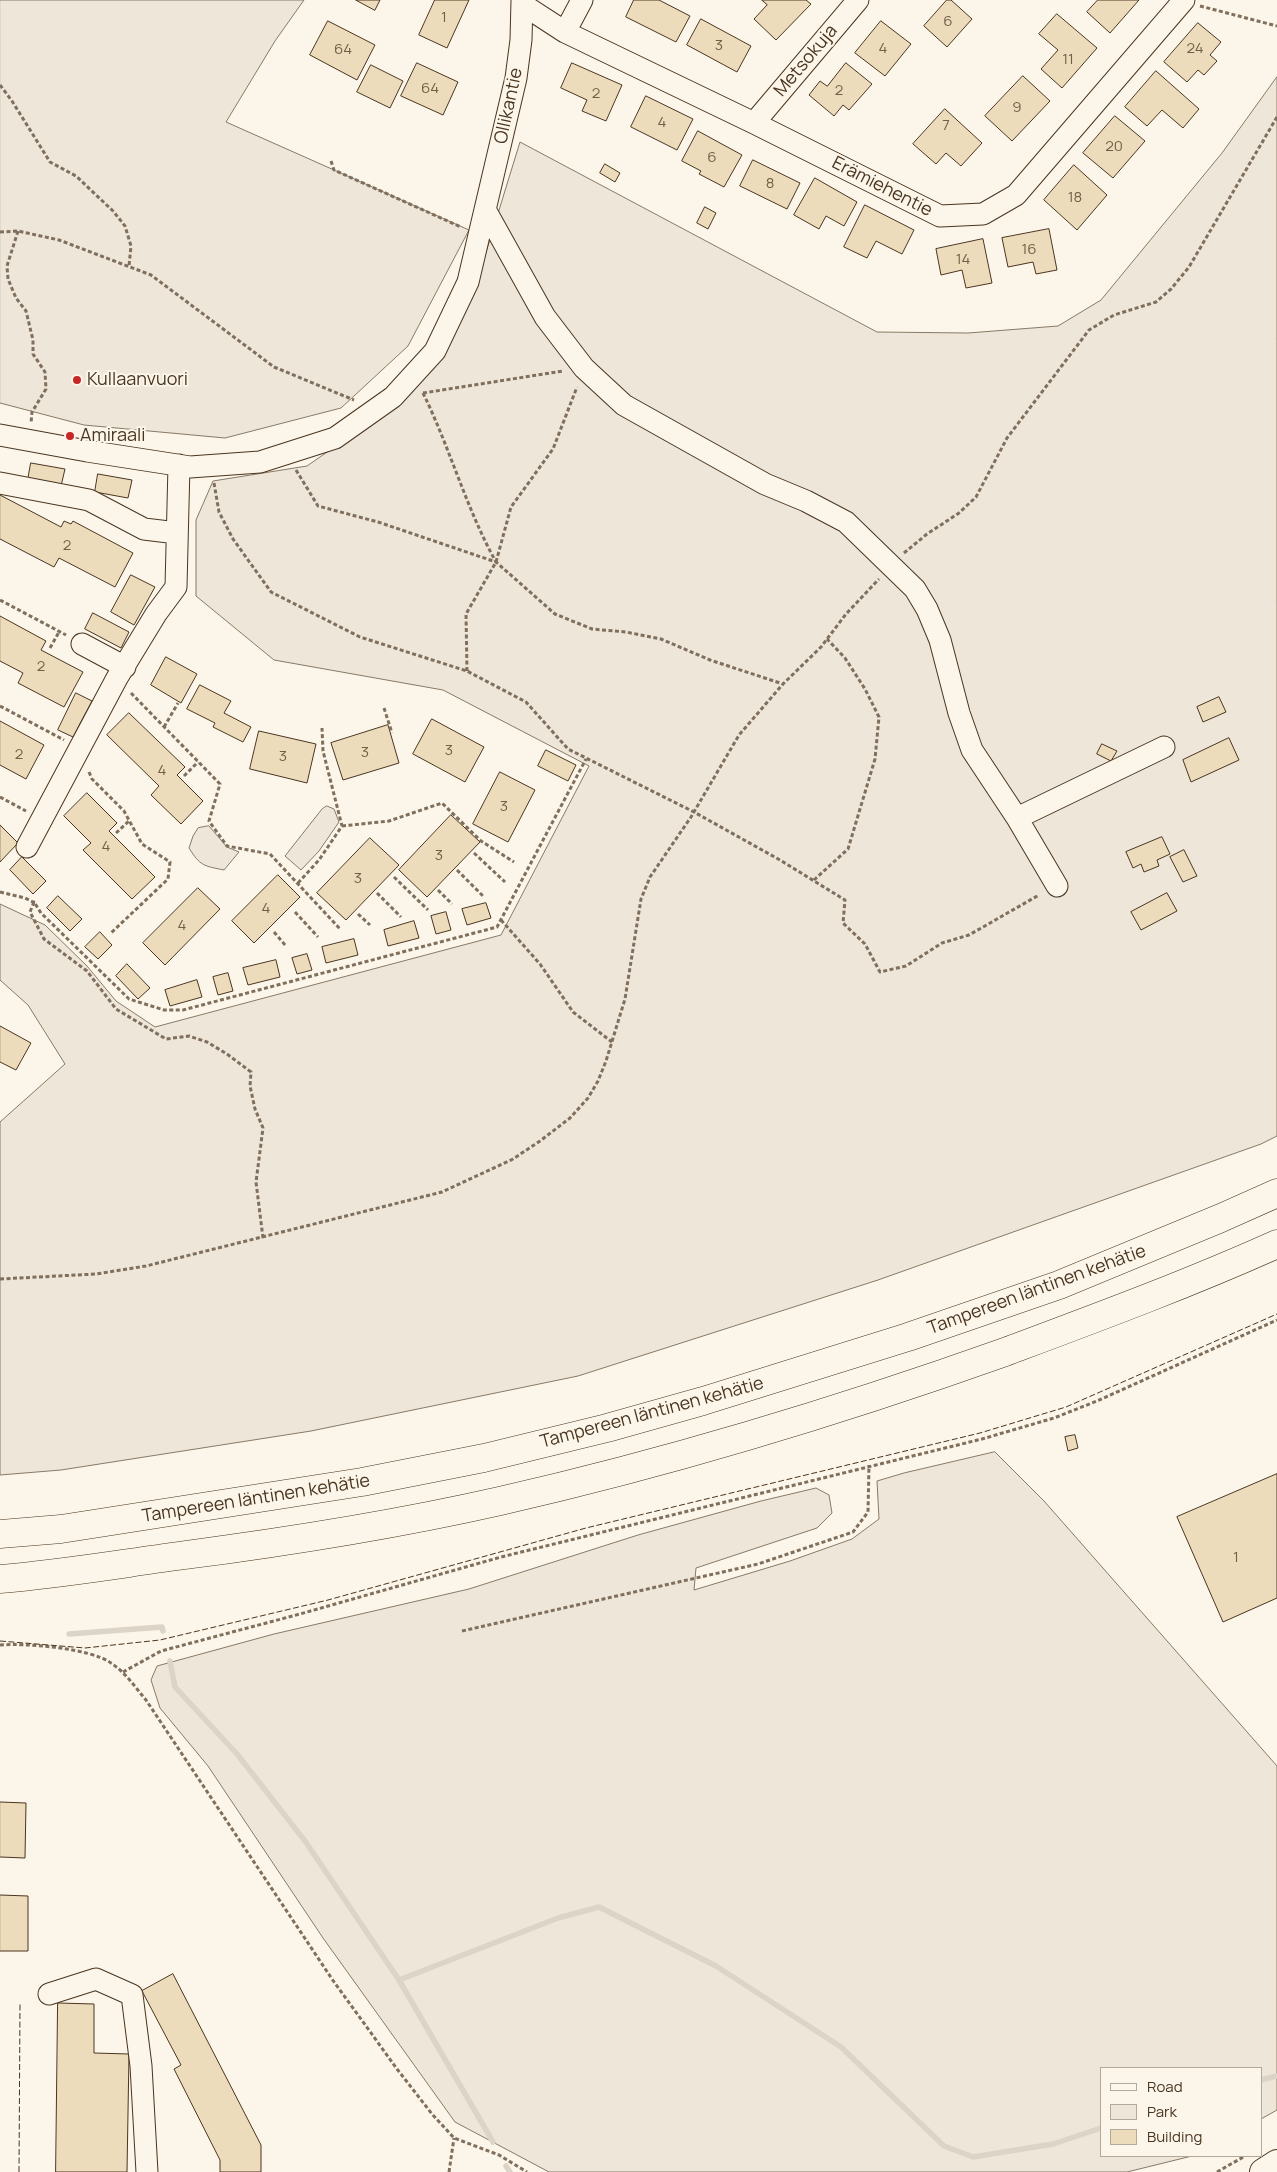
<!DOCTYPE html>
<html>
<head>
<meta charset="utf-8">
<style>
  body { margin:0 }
  #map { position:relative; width:1277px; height:2172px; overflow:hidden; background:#fbf6e9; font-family:Manrope,sans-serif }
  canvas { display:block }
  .legend { position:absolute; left:1100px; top:2067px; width:162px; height:90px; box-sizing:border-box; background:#fbf6e9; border:1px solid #b4a999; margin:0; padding:6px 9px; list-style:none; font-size:15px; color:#4a3520 }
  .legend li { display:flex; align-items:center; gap:10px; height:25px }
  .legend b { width:25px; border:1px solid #b4a999 }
</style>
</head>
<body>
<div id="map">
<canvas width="1277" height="2172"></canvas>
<ul class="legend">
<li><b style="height:6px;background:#fbf6e9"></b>Road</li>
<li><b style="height:14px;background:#ede6d9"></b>Park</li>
<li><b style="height:14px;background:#ecdcbc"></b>Building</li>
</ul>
</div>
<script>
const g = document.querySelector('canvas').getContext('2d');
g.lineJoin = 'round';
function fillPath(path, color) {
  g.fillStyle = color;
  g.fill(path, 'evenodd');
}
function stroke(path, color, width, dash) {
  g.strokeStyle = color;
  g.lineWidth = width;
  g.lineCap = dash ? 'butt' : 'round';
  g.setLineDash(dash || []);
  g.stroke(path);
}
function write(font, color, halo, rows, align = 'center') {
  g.font = font + ' Manrope,sans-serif';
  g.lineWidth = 4;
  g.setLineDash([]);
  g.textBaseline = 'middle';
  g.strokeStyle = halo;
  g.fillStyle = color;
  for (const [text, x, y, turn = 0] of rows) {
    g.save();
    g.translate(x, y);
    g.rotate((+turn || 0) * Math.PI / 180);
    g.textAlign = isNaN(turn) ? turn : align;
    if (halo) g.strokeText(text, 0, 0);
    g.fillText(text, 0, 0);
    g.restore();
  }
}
const green = new Path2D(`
  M0 0H304L275 41 226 122 469 230 408 346 341 408 225 438 84 425 0 403Z
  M1277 77V1136L1261 1144 878 1280 578 1376 311 1431 61 1470 0 1475V1122L65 1064 28 1005 0 980V904L45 925 87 966 116 1001 155 1027 501 935 589 766 443 690 274 660 196 596V520L213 481 307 466 401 401 475 288 520 142 877 332 968 333 1058 326 1101 300 1222 153Z
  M327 806 334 809 339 822 319 851 301 870 285 856 322 809Z
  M209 826 227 847 239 852 224 870C204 866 200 866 189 848L193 836 198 828Z
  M995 1452 1044 1501 1277 1766V2110L1261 2119V2068H1101V2156H1192L1127 2172H549L455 2122 323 1938 208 1766 160 1708 151 1680 157 1666 274 1634 469 1589 638 1535 761 1501 816 1488 829 1495 832 1513 817 1528 696 1568 694 1590 790 1561 852 1539 879 1519 877 1481 904 1473Z`);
const stream = new Path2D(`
  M69 1634 162 1627 163 1631
  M170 1661 175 1687 237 1754 305 1841 399 1980 493 2142
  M399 1980 558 1918 599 1907 716 1966 841 2047 944 2146 973 2157 1053 2144 1101 2128
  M1261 2080 1277 2076
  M506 2166 510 2172`);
const building = new Path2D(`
  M356 0H380L375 10Z
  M435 0H469L447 48 419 35Z
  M634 0H659L690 16 676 42 626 17Z
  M762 0H806L811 4 776 40 754 19 767 5Z
  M947 0H951L972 19 947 47 924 26Z
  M1098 0H1139L1110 33 1087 12Z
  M1057 14 1097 48 1062 88 1041 69 1058 50 1039 34Z
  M701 19 751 46 737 72 687 45Z
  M328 21 375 45 357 80 310 55Z
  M881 21 911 44 885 76 855 53Z
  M1198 23 1221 42 1210 55 1217 61 1204 75 1198 70 1187 82 1164 62Z
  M417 63 458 82 443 115 401 96Z
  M572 63 622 85 606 121 582 111 587 100 561 88Z
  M846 63 872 84 849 110 843 105 834 116 809 95 820 81 827 86Z
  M371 65 403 81 390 108 357 92Z
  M1156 71 1199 109 1183 128 1162 110 1147 126 1125 107Z
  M1023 76 1050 101 1012 141 985 116Z
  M646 96 693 119 677 150 631 127Z
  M945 109 982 143 961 166 946 153 936 164 913 144Z
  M1115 116 1145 141 1113 178 1083 153Z
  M698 131 742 155 724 187 699 174 701 171 682 161Z
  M753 160 800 183 787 209 740 186Z
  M605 164 620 173 615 182 600 173Z
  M1074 165 1107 195 1077 230 1044 200Z
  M815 178 857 202 844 226 826 216 819 229 794 215Z
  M865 205 914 230 902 254 876 241 867 258 844 247Z
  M705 207 716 213 708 229 697 223Z
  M1049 229 1057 270 1036 274 1033 262 1008 267 1002 238Z
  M983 239 992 283 966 288 962 270 941 275 936 249Z
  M31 463 65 469 61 486 28 480Z
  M98 474 132 480 128 498 95 492Z
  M0 495 61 527 64 521 71 524 73 521 133 553 115 587 59 558 54 567 0 539Z
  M131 575 155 587 134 625 111 612Z
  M93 613 129 632 121 648 85 629Z
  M0 616 46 641 41 650 83 672 64 707 18 683 23 673 0 661Z
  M166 657 197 674 181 703 151 685Z
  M200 685 231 701 224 713 251 727 243 742 213 727 215 723 187 709Z
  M76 693 92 701 73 737 58 730Z
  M1219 697 1226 712 1203 722 1197 707Z
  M129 713 185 767 177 775 203 801 181 824 151 795 159 786 107 735Z
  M432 719 484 747 465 782 413 754Z
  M0 721 44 745 26 779 0 765Z
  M388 725 399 763 343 780 331 743Z
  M259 731 316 744 307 783 250 769Z
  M1229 738 1239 760 1191 782 1183 760Z
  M1102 744 1117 751 1111 761 1097 754Z
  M546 750 576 765 568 781 538 766Z
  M500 772 535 790 508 842 473 824Z
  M87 793 117 823 109 831 155 877 132 899 83 850 91 843 64 816Z
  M451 815 480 842 427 897 399 870Z
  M0 825 18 843 0 862Z
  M1162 837 1170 854 1157 860 1159 866 1144 872 1141 864 1133 868 1126 852Z
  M370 838 399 865 346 920 317 893Z
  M1184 850 1197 876 1183 882 1170 857Z
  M22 857 46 881 33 894 10 870Z
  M278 875 300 897 254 943 232 921Z
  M198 888 220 909 165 965 143 943Z
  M1167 893 1177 911 1141 930 1131 912Z
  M58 896 82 919 70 931 47 908Z
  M486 903 491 918 467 925 462 909Z
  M446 912 451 930 436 934 431 916Z
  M414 921 419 938 388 946 384 930Z
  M100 932 112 945 98 959 85 947Z
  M354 939 358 955 326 963 322 947Z
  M307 954 312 970 297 974 292 958Z
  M276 960 280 977 248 985 243 968Z
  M127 964 150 988 138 999 116 976Z
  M228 973 233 991 218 995 213 977Z
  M197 980 202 997 170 1006 165 990Z
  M0 1026 31 1043 16 1070 0 1062Z
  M1075 1435 1078 1448 1068 1451 1065 1437Z
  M1277 1474V1598L1223 1622 1177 1517Z
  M0 1802 26 1803 25 1858 0 1857Z
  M0 1895 28 1896V1951H0Z
  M173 1974 261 2145V2172H220V2160L174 2069 181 2065 142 1991Z
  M58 2003 94 2004V2053L129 2054 127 2172H56Z`);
const path = new Path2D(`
  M1200 6 1277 26
  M0 85 12 101 50 162 76 176 113 211 125 226 131 246 129 266
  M331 161 334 170 461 227
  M18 231 7 266 8 279 16 298 26 311 33 340V354L45 372 46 389 32 412 31 423
  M0 232 18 231 59 240 151 275 274 367 354 400
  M423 393 563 371
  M423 393C450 448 466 508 496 562
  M296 470 318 506 378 522 496 562 555 614 592 629 626 632 661 639 710 660 783 684
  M214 483 219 512 233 539 271 592 360 637 467 671 526 702 568 749 694 812 780 860 845 900 843 923 865 944 880 972 906 966 942 943 969 935 1039 895
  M904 553 927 534 959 513 976 497 1007 438 1089 330 1114 315 1156 302 1171 289 1189 267 1277 117
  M0 600 66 635
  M50 648 59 632
  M467 671 466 614 496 562 511 507 553 449 577 387
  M131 693 220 784 209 821 227 846 270 854 341 930
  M0 706 64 740
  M384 708 392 733
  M164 727 178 703
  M89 772 92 779 124 811 142 844 170 862 168 879 111 933
  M184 776 198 762
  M0 797 26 811
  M342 826 389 821 442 803 481 841 514 862
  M116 833 129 821
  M474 853 505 882
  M457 870 483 896
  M394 877 428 910
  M814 880 848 849 875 759 879 717 865 689 845 658 827 639
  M298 883 319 860 342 826 323 751 322 728
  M438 890 452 904
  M0 892 25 898 35 903
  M377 893 401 917
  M295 912 318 937
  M358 914 370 925
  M501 920 540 964 573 1012 612 1042
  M274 932 286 946
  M263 1238 256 1182 263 1128 255 1109 250 1086 251 1072 227 1054 207 1042 189 1036 166 1039 116 1009 87 971 44 939 30 912 34 902 41 913 129 999 164 1010H183L497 927 586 759
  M0 1279 96 1274 146 1266 442 1192 513 1159 540 1141 570 1118 588 1098 598 1081 606 1061 625 999 641 899 650 877 691 817 739 735 783 684 821 647 846 614 879 579
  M462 1631 758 1564 853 1532 868 1512 869 1465
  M0 1645C26 1643 90 1648 111 1663 125 1672 135 1687 146 1700L332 1979 397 2069 432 2114 454 2138 499 2155 527 2172
  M123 1672 161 1651 300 1614 501 1557 982 1439 1054 1418 1097 1401 1277 1320
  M449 2172 454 2138
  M1217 2172 1245 2156`);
const minor = new Path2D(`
  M522 4 565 32 754 123 940 216 983 214 1016 195 1184 0
  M565 32 582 0
  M754 123 858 0
  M486 211 545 317 584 368 624 405 765 484 806 501 846 522 915 589 927 609 940 640 959 713 972 750 1017 818 1057 886
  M0 435 87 451 190 467 260 462 335 438 393 397 435 351 468 282 516 78 521 40 522 0
  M0 483 89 500 144 529 177 533
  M82 644 125 667
  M1017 818 1164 747
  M27 847 117 678 156 614 176 587 179 465
  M49 1994 96 1979 132 1995 141 2066 147 2172`);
const major = new Path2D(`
  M1263 2172 1277 2163`);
const highway = new Path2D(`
  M0 1534 61 1529 362 1482 484 1458 607 1428 703 1401 908 1337 1059 1285 1221 1218 1277 1193
  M0 1579C60 1574 119 1564 178 1556 286 1542 394 1525 500 1501 671 1462 839 1411 1005 1352 1096 1318 1188 1284 1277 1244`);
const fence = new Path2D(`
  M0 1641 85 1648 160 1640 328 1600 586 1528 980 1433 1066 1407 1277 1314
  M19 2172 20 2004`);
const markers = [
  [77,380,5,"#c62828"],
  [70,436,5,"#c62828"]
];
const numberNames = [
  ["1",444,18],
  ["6",948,22],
  ["3",719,46],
  ["4",883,49],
  ["24",1195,49],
  ["64",343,50],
  ["11",1068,60],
  ["64",430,89],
  ["2",839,91],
  ["2",596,94],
  ["9",1017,108],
  ["4",662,123],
  ["7",946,126],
  ["20",1114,147],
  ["6",712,158],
  ["8",770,184],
  ["18",1075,198],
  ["16",1029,250],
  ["14",963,260],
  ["2",67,546],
  ["2",41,667],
  ["3",449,751],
  ["3",365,753],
  ["2",19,755],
  ["3",283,757],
  ["4",162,771],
  ["3",504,807],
  ["4",106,847],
  ["3",439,856],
  ["3",358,879],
  ["4",266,909],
  ["4",182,926],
  ["1",1236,1558]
];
const streetNames = [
  ["Metsokuja",806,61,-50],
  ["Ollikantie",509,106,-78],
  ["Erämiehentie",882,187,27],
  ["Tampereen läntinen kehätie",1037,1290,-20],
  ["Tampereen läntinen kehätie",652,1413,-15],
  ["Tampereen läntinen kehätie",256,1499,-9]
];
const poiNames = [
  ["Kullaanvuori",87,380],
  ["Amiraali",80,436]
];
fillPath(green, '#ede6d9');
stroke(green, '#887966', 1);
stroke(stream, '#dcd4c6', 5.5);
fillPath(building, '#ecdcbc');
stroke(building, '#4a3520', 1);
stroke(minor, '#4a3520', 23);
stroke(major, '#4a3520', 28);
stroke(highway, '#4a3520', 29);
stroke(path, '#7f6f5c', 3, [4, 2.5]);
stroke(minor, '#fbf6e9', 21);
stroke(major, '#fbf6e9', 26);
stroke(highway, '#fbf6e9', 28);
stroke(fence, '#4a3520', 1, [6, 2.5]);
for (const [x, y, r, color] of markers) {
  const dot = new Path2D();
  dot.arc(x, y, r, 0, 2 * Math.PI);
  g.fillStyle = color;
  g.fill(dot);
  stroke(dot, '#fbf6e9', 2);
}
write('15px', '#725f47', null, numberNames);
write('18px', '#4a3520', '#fbf6e9', streetNames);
write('18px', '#4a3520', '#fbf6e9', poiNames, 'left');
</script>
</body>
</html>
